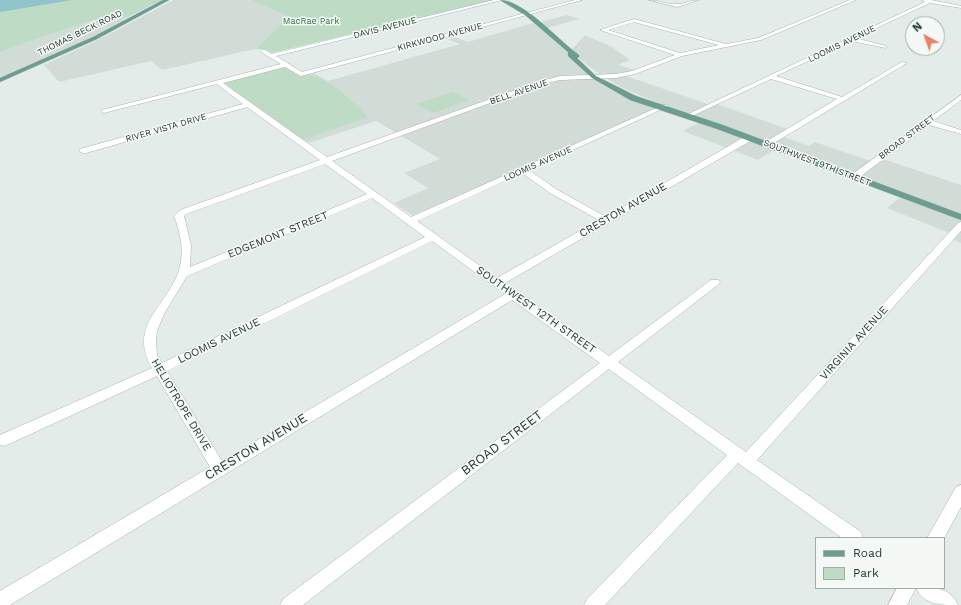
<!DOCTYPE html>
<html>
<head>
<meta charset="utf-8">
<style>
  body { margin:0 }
  #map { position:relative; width:961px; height:605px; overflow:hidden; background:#e3ece8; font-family:"Work Sans",sans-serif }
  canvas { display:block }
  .legend { position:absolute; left:815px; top:537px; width:130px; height:52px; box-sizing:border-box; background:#f4f9f6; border:1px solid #a1ada9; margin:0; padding:5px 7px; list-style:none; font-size:12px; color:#243c35 }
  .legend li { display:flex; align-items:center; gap:8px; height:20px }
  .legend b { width:20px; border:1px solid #a1ada9 }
  .north { position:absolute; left:905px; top:16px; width:40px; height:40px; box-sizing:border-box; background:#f4f9f6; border:1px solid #a1ada9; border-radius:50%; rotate:319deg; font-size:11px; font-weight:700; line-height:16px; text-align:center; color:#243c35 }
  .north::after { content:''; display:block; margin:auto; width:14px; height:18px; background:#e88366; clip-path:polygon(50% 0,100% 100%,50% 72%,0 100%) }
</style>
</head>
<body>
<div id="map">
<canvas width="961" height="605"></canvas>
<ul class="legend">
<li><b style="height:5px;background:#6b9e90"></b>Road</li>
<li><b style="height:11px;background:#bedbc5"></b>Park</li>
</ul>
<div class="north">N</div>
</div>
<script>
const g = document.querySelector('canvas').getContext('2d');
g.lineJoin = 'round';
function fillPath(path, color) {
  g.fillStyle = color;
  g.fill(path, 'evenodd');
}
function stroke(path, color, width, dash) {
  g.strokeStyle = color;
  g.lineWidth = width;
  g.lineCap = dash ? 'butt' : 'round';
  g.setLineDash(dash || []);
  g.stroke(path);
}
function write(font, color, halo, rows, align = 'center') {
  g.font = font + ' "Work Sans",sans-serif';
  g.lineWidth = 3;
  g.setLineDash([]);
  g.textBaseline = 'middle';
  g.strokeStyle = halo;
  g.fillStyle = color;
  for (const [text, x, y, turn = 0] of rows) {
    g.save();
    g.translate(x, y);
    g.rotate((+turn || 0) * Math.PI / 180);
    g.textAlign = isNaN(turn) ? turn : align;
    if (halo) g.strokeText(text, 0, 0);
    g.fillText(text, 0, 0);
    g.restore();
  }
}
const built = new Path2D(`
  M173 0H251L289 17 255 49 162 70 151 61 59 82 44 65 104 37Z
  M116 12 126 18 119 25 0 80V52Z
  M567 15 579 19 544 29 537 23Z
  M533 23 551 35 570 52 585 35 612 47 630 60 618 65 638 71 623 75 711 105 714 103 790 130 781 136 809 146 815 142 873 162 880 158 961 185V243L949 238 952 234 887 208 902 196 777 148 758 160 683 131 702 121 673 111 651 100 623 88 602 76 573 54 594 77 660 108 497 182 412 215 394 203 428 188 404 173 440 159 376 121 309 143 249 104 218 82 285 65 300 77 314 73 328 81 460 44 445 38 452 36 468 42Z`);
const green = new Path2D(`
  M0 0H163L153 4 126 18 116 12 0 52Z
  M251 0H493L272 53 264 49H255L289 17Z
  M283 67 300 76C322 70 354 102 368 117L303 140 223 82Z
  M452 92 470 100 433 113 416 104Z`);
const water = new Path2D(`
  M0 0H72L0 12Z`);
const minor = new Path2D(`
  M494 0H502L276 56 302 72 575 0H582L301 76 285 67 223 83 327 157 538 82 560 76 616 74 632 71 675 55 600 30 634 19 726 44 758 38 850 0H856L761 40 682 56 635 74 616 78 560 80 542 84 332 161 411 217 663 105H667V107L529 170 556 189 606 217 746 136H752V140L505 283 609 356 711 280H719L720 282 719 284 618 362 746 452 958 223 961 222V231L757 460 861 532 863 538H842L738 463 605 605H584L587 599 727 455 609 369 303 605H280L283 599 600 363 512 300 10 605H0V591L210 467 157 376 9 444 4 446 0 445V435L152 368C128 325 165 308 178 273 185 254 181 234 174 216L180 210 320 160 247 107 86 153H83L79 151 80 149 243 104 217 84 104 113 101 111 102 110 281 64 261 52V50H265L272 54ZM634 22 719 45 680 53 608 30ZM325 164 367 194 190 267 191 245 184 216 186 214ZM522 173 550 193 599 220 497 278 417 221ZM372 198 425 237 162 363 157 355 156 340 157 331 164 314 187 276ZM432 241 505 294 222 461 167 371Z
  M649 0C658 0 668 5 677 4 685 4 691 0 699 0L677 7Z
  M922 0H931L961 6V8L930 3 855 38 886 46V48L851 41 776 76 842 97 902 62 907 63 769 146H766L762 144 837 99 771 79 690 117 684 116 925 2Z
  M961 95V100L933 121 961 130V134L929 125 857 179H851L850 177 851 175Z
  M961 485V507L944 538H927L956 487Z
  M897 588H916L907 605H888Z
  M916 588C933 588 950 586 958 605 941 605 924 605 916 588Z`);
const major = new Path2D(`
  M163 0H169L97 39 0 82V78L93 37Z
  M500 0C524 0 559 41 579 55V57L577 58 596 76 636 96 723 125 961 214V220L717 129 630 100 592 78 568 56V52L525 15Z`);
const farParknames = [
  ["MacRae Park",311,21]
];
const farStreetnames = [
  ["DAVIS AVENUE",385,28,-14],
  ["THOMAS BECK ROAD",80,33,-26],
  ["KIRKWOOD AVENUE",440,37,-15],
  ["LOOMIS AVENUE",842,44,-26],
  ["BELL AVENUE",519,92,-19],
  ["RIVER VISTA DRIVE",166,128,-16],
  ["BROAD STREET",907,137,-37],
  ["SOUTHWEST 9TH STREET",817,163,21],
  ["LOOMIS AVENUE",538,164,-24]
];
const streetNames = [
  ["CRESTON AVENUE",623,210,-30],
  ["EDGEMONT STREET",278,235,-22],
  ["SOUTHWEST 12TH STREET",536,310,35],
  ["LOOMIS AVENUE",219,341,-26],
  ["VIRGINIA AVENUE",854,343,-48],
  ["HELIOTROPE DRIVE",181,405,59]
];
const nearStreetnames = [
  ["BROAD STREET",502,443,-37],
  ["CRESTON AVENUE",256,447,-31]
];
fillPath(built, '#d2dcd7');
fillPath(green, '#bedbc5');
fillPath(water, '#8fc4cd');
stroke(minor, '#a6b4af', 1);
stroke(major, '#c2c8c6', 1);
fillPath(minor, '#fff');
fillPath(major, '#6b9e90');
write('9px', '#317049', '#f4f9f6', farParknames);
write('9px', '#243c35', '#f4f9f6', farStreetnames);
write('11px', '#243c35', '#f4f9f6', streetNames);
write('13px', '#243c35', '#f4f9f6', nearStreetnames);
</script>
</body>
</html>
